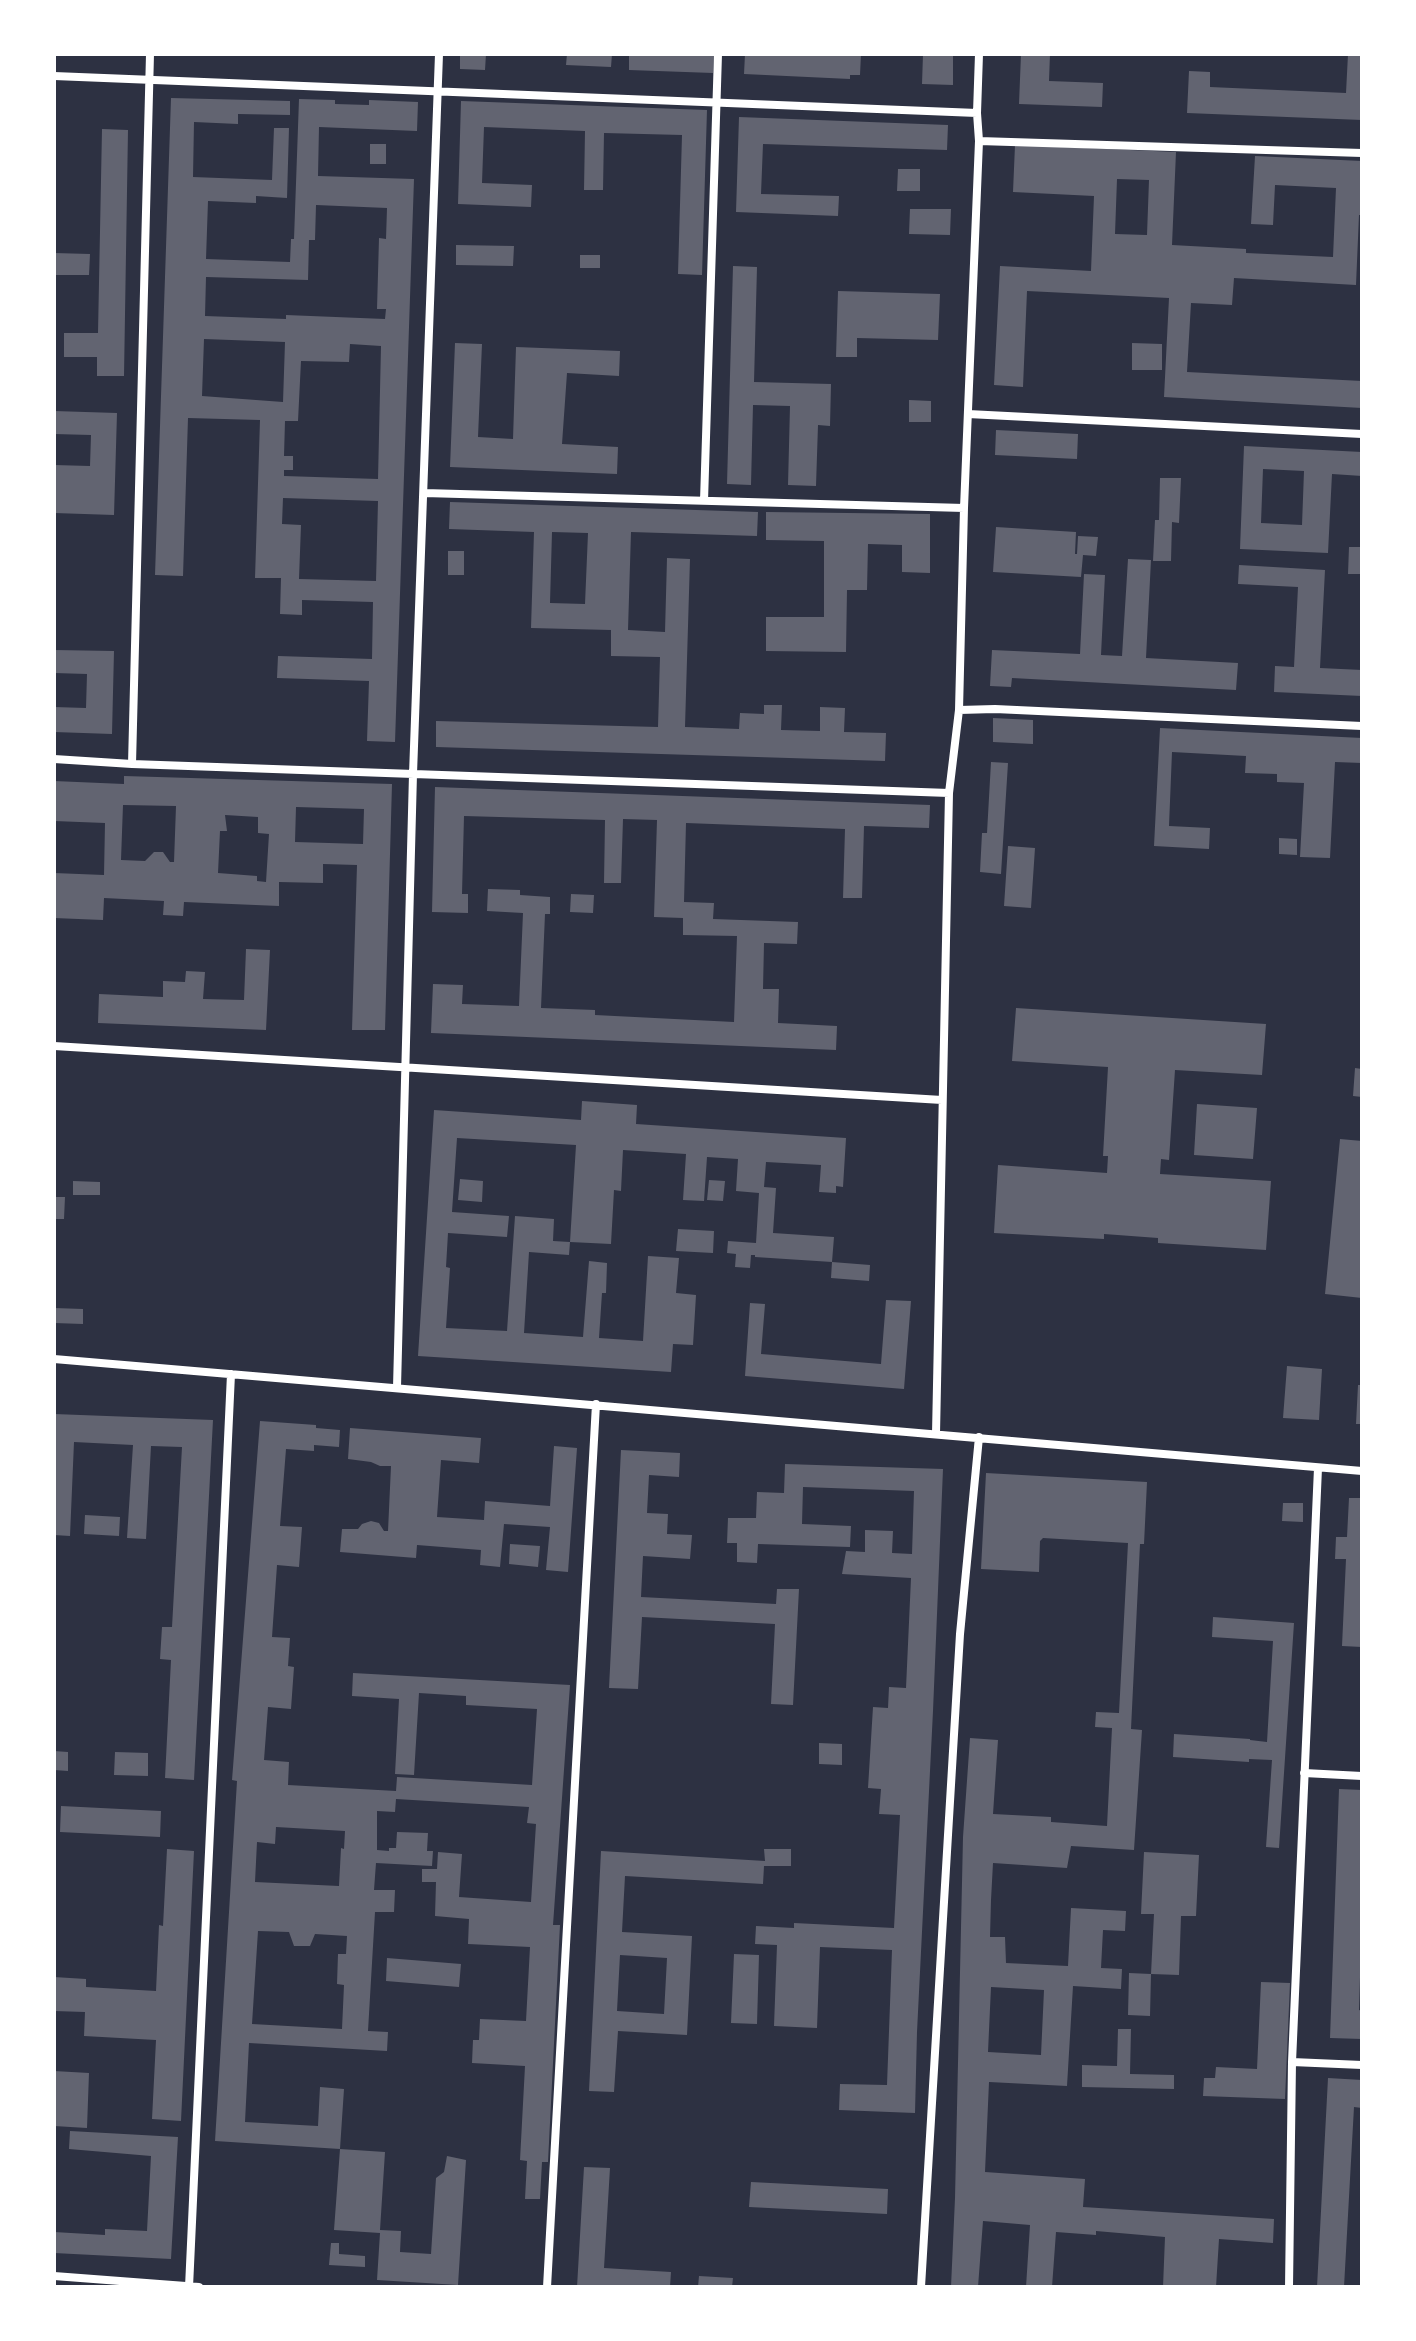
<!DOCTYPE html>
<html>
<head>
<meta charset="utf-8">
<style>
  body { margin:0 }
  #map { position:relative; width:1416px; height:2341px; overflow:hidden; background:#2d3142; font-family:Ubuntu,sans-serif }
  canvas { display:block }
  .frame { position:absolute; inset:0; border:56px solid #fff; pointer-events:none }
</style>
</head>
<body>
<div id="map">
<canvas width="1416" height="2341"></canvas>
<div class="frame"></div>
</div>
<script>
const g = document.querySelector('canvas').getContext('2d');
g.lineJoin = 'round';
function fillPath(path, color) {
  g.fillStyle = color;
  g.fill(path, 'evenodd');
}
function stroke(path, color, width, dash) {
  g.strokeStyle = color;
  g.lineWidth = width;
  g.lineCap = dash ? 'butt' : 'round';
  g.setLineDash(dash || []);
  g.stroke(path);
}
const building = new Path2D(`
  M460 54H486L485 70 460 69Z
  M567 54H612L611 67 566 65Z
  M629 54H714L713 73 629 70Z
  M745 54H861L860 75H850V79L744 74Z
  M923 54H953V85L922 84Z
  M1021 54H1050L1049 81 1103 83 1102 107 1019 104Z
  M1348 54H1362V120L1187 113 1189 71 1210 72V87L1346 93Z
  M171 98 290 101V115L238 114V124L194 122 193 177 272 180 274 128H289L287 198 256 196V203L208 201 206 259 290 262 291 239H294L299 99 335 100V104L369 105V100L418 102 417 131 319 127 318 176 414 179 395 742 367 741 369 681 277 678 278 656 372 659 373 602 302 600V615L280 614 281 578H255L260 420 188 418 183 576 155 575ZM316 205 387 208 386 239 379 238 377 309H386L385 319 286 315V319L205 316 206 277 308 280 309 240H315ZM204 339 285 342 283 402 202 396ZM350 344 381 346 378 479 284 476V470H293V456H284L285 421H298L301 361 349 362ZM283 498 378 501 376 581 299 579 301 525 282 524Z
  M461 101 707 110 702 275 678 274 682 135 604 133 603 190H584L585 131 484 127 482 183 532 185 531 207 458 204Z
  M739 117 948 125 947 150 763 144 761 194 839 196 838 216 736 212Z
  M102 129 128 130 124 376H97V357H64V333H98Z
  M370 144H386V164H370Z
  M1015 145 1176 152 1172 245 1246 249V253L1333 257 1336 188 1275 185 1273 225 1251 224 1255 156 1362 161V215H1359L1356 285 1234 278 1232 305 1191 303 1187 372 1362 381V408L1164 397 1169 298 1027 291 1023 387 994 385 1000 266 1091 271 1094 196 1013 192ZM1117 179 1149 180 1147 235 1115 234Z
  M898 169H920V191H897Z
  M910 209H951L950 235 909 234Z
  M456 245 514 246 513 266 456 265Z
  M54 253 90 254 89 275H54Z
  M580 255H600V268H580Z
  M733 266 757 267 754 382 831 384 830 426 818 425 816 486 788 485 790 406 753 405 751 485 727 484Z
  M838 291 940 294 938 340 857 338V357H836Z
  M455 343 482 344 478 437 513 439 516 347 620 351 619 376 567 373 562 444 618 447 617 474 450 467Z
  M1132 343 1162 344V370H1132Z
  M909 400 931 401V422H909Z
  M54 411 117 413 114 515 54 513V465L90 466 91 435 54 434Z
  M996 430 1078 434 1077 459 995 455Z
  M1244 446 1362 452V476L1332 474 1328 553 1240 549ZM1263 469 1304 471 1302 525 1261 523Z
  M1160 478H1181L1179 523 1172 522 1171 561H1153L1155 520H1159Z
  M450 502 758 512 757 536 631 532 628 630 665 632 667 558 690 559 685 727 739 729 740 713 764 714V705H782L781 730 820 731V707L845 708 844 732 886 733 885 761 436 747V721L658 727 660 657 611 656V630L531 628 534 532 449 529ZM552 532 588 533 585 604 550 603Z
  M766 512 930 514V573L902 572V545L868 544 867 590H847L846 652 766 651V617H824V541L766 540Z
  M996 527 1076 532 1075 554H1077L1078 536 1098 537 1096 556 1083 555 1081 577 993 572Z
  M1349 547H1362V574H1348Z
  M448 551H464V575H448Z
  M1128 559 1151 560 1146 658 1238 663 1236 690 1012 678 1011 687 990 686 992 650 1080 654 1084 574 1105 575 1101 655 1122 656Z
  M1239 565 1325 570 1320 668 1362 670V696L1274 692 1275 666 1294 667 1298 587 1238 584Z
  M54 650 114 651 112 734 54 732V707L86 708 87 674 54 673Z
  M993 718 1033 720V744L993 742Z
  M1160 728 1362 738V763L1335 762 1330 858 1300 857 1304 783 1277 782V774L1245 773 1246 756 1172 752 1169 826 1210 828 1209 849 1154 846Z
  M991 762 1008 763 1001 874 980 872 982 833H987Z
  M124 776 392 784 385 1030H352L357 865 323 864V883L279 882V906L184 902 183 916 163 915 164 901 104 898 103 920 54 918V873L104 875 105 823 54 821V781L124 784ZM123 805 176 806 174 862H170L163 852H154L145 861 121 860ZM296 807 364 809 363 844 295 842ZM225 815 258 817V833L269 834 266 882 257 881V876L218 873 220 831H227Z
  M435 787 930 805 929 828 864 826 862 898H843L845 829 686 823 684 902 714 903 713 919 798 922 797 944 764 943 763 989H779L778 1023 837 1026 836 1050 431 1033 433 984 463 985 462 1004 519 1006 523 913 487 911 488 889 520 890V895L550 897V914H545L541 1008 595 1010V1015L734 1022 737 936 683 935V918L654 917 657 820 623 819 621 883H604L605 820 464 816 462 894H468V913L432 912Z
  M1279 838 1297 839V855L1279 854Z
  M1008 846 1035 848 1031 908 1004 906Z
  M571 894 594 895 593 913 570 912Z
  M246 949 270 950 266 1030 98 1023 99 994 163 997V981L185 982 186 971 205 972 203 999 244 1000Z
  M1016 1008 1266 1024 1262 1075 1175 1070 1169 1160 1161 1159 1160 1174 1271 1181 1266 1250 1158 1243V1238L1104 1234V1239L994 1233 998 1165 1107 1173 1108 1156H1103L1108 1067 1012 1061Z
  M1355 1068 1362 1069V1097L1353 1096Z
  M582 1101 637 1105 636 1124 846 1138 843 1187 836 1186V1193L819 1192 821 1165 766 1162 764 1187 776 1188 773 1233 834 1237 832 1262 755 1257V1255H751L750 1268 735 1267 736 1254 727 1253 728 1241 756 1243 759 1193 736 1191 738 1159 707 1157 704 1201 683 1200 686 1154 623 1150 621 1191 614 1190 611 1244 570 1242 576 1145 457 1138 452 1212 509 1216 507 1237 448 1233 446 1267 450 1268 446 1328 507 1331 515 1216 554 1219 553 1241 570 1242 569 1255 529 1252 524 1333 583 1337 589 1261 607 1263 606 1293H602L599 1338 643 1341 648 1256 679 1258 676 1293 696 1295 693 1345 673 1344 671 1372 418 1356 434 1110 581 1120Z
  M1197 1104 1257 1108 1253 1159 1194 1155Z
  M1340 1139 1362 1141V1298L1325 1294Z
  M460 1179 483 1181 482 1202 458 1200Z
  M709 1180 725 1181 723 1201 707 1200Z
  M73 1181 100 1182V1195H73Z
  M54 1197H65L64 1219H54Z
  M678 1229 714 1231 713 1253 676 1251Z
  M832 1262 870 1265 869 1281 831 1278Z
  M886 1300 911 1301 904 1389 745 1376 750 1303 765 1304 761 1354 881 1364Z
  M54 1308 83 1309V1324L54 1323Z
  M1287 1366 1322 1369 1319 1420 1283 1418Z
  M1358 1385H1362V1424H1356Z
  M54 1414 213 1420 194 1780 165 1778 171 1660 160 1659 162 1627H172L182 1447 151 1446 146 1539 127 1538 133 1445 74 1442 70 1536 54 1535Z
  M260 1421 316 1425V1428L340 1430 339 1447 314 1445V1451L286 1449 280 1526 302 1527 299 1567 277 1565 272 1637 290 1638 288 1666 294 1667 291 1709 268 1707 264 1760 289 1762 288 1785 396 1791 397 1777 532 1785 537 1709 466 1705V1696L419 1693 414 1775 395 1774 399 1699 352 1696 353 1673 570 1685 553 1925H560L548 2162H542L540 2199H525L527 2161 520 2160 525 2066 472 2063 473 2040H479L480 2019 526 2021 530 1947 468 1944 469 1919 435 1916 436 1882H422V1869H437L438 1852 462 1854 459 1897 531 1902 536 1824 527 1823 529 1807 396 1799 395 1812 377 1811V1850L389 1851V1848H396L397 1832 428 1833 427 1851H433L432 1866 376 1863 374 1890H395L394 1912H375L368 2031 388 2032 387 2051 249 2043 245 2122 318 2126 320 2087 344 2089 340 2149 385 2152 380 2230 401 2231 400 2252 431 2254 436 2178 444 2172 447 2156 466 2160 458 2285 377 2280 380 2233 334 2230 340 2149 215 2141 237 1781 232 1780ZM276 1827 345 1831 344 1849 341 1848 339 1886 255 1882 257 1842 275 1844ZM258 1931 289 1932 294 1946H310L315 1934 347 1936 346 1954H338L337 1984 344 1985 342 2029 252 2024Z
  M350 1428 481 1438 479 1463 441 1460 437 1517 484 1520 485 1501 550 1506 554 1446 577 1448 568 1572 546 1570 550 1527 504 1524 500 1567 480 1565 481 1550 417 1545 416 1558 340 1552 342 1529H358L362 1524 371 1521 379 1523 384 1531H388L391 1466H380L371 1462 348 1459Z
  M621 1450 680 1453 679 1477 649 1475 647 1513 668 1514 667 1534 692 1535 690 1559 643 1556 641 1597 776 1604 777 1589H799L793 1705 771 1704 775 1624 642 1617 638 1689 609 1688Z
  M785 1464 943 1469 933 1711 917 2032 915 2113 839 2110 840 2084 887 2085 892 1950 820 1947 817 2028 774 2026 777 1945 755 1944 756 1926 794 1928V1923L894 1928 900 1815 879 1814 881 1789 868 1788 873 1707 888 1708 889 1687 906 1688 911 1578 842 1574 846 1551 865 1552V1530L893 1531 892 1553 912 1554 914 1491 803 1487 802 1524 851 1526 850 1547 758 1544 757 1563 737 1562V1543H727L728 1518H756L757 1492 784 1493Z
  M986 1473 1147 1482 1144 1544H1140L1131 1729 1142 1730 1134 1850 1071 1846 1067 1868 993 1863 991 1900 990 1937H1005L1006 1963 1068 1966 1071 1908 1126 1911 1125 1931 1103 1930 1101 1968 1122 1969 1121 1989 1073 1986 1067 2086 989 2082 985 2172 1085 2179 1083 2207 1274 2219 1273 2243 1219 2239 1216 2287H1163L1165 2237 1096 2231V2235L1056 2232 1052 2287H1026L1030 2225 983 2221 978 2287H951L955 2198 963 1837 970 1738 998 1740 993 1814 1051 1817V1822L1107 1826 1112 1728 1095 1727 1096 1712 1119 1713 1128 1543 1043 1538 1040 1541 1039 1572 981 1569ZM991 1987 1044 1990 1041 2055 988 2052Z
  M1349 1498H1362V1647L1342 1646 1346 1559H1335L1336 1537H1347Z
  M1283 1503H1303V1522L1282 1521Z
  M85 1515 120 1517 119 1536 84 1534Z
  M510 1544 540 1546 538 1567 509 1564Z
  M1213 1617 1294 1623 1279 1848 1266 1847 1272 1760 1249 1759V1762L1173 1757 1174 1734 1250 1739V1740L1267 1742 1273 1641 1212 1637Z
  M819 1743 842 1744V1765L819 1764Z
  M54 1751 68 1752V1771L54 1770Z
  M115 1752 148 1753V1776L114 1775Z
  M1339 1789 1362 1790V1912L1359 2010 1362 2011V2039L1330 2038Z
  M61 1806 161 1811 160 1837 60 1832Z
  M167 1849 194 1851 181 2121 152 2119 156 2040 84 2036 85 2012 54 2011V1977L86 1979V1987L156 1991 159 1925 163 1926Z
  M764 1849H791V1866H764L763 1884 625 1876 622 1932 692 1936 687 2035 618 2031 614 2092 589 2091 601 1851 765 1861ZM620 1955 667 1958 664 2014 617 2011Z
  M1144 1852 1199 1855 1196 1916H1181L1179 1975 1151 1974 1150 2016 1128 2015 1129 1973 1151 1974 1154 1914H1141Z
  M734 1954 759 1955 757 2024 731 2023Z
  M387 1958 461 1964 459 1987 386 1981Z
  M1261 1982 1290 1983 1285 2099 1203 2096 1204 2078H1215L1216 2067 1257 2069Z
  M1118 2029H1131L1130 2074 1174 2075V2089L1082 2087V2065L1117 2066Z
  M54 2071 89 2073 87 2128 54 2126Z
  M1328 2078 1362 2080V2108L1354 2107 1344 2287H1317Z
  M70 2131 178 2137 171 2259 54 2253V2232L105 2235V2229L147 2231 151 2156 69 2149Z
  M584 2167 610 2168 604 2268 671 2272 670 2287H577Z
  M751 2182 888 2189 887 2214 749 2207Z
  M331 2243H339V2254L365 2256V2267L329 2265Z
  M699 2276 733 2278 732 2287H698Z`);
const minor = new Path2D(`
  M54 76 977 113
  M979 141 1362 153
  M968 414 1362 434
  M424 493 964 508
  M704 501 718 54
  M959 710 964 508 979 141 977 113 979 54
  M54 759 132 764 949 793 959 710 995 709 1362 726
  M132 764 150 54
  M54 1046 942 1100
  M54 1359 1362 1471
  M397 1387 413 774 439 54
  M936 1434 949 793
  M1304 1773 1362 1776
  M1292 2062 1362 2065
  M54 2276 199 2287
  M189 2287 231 1374
  M547 2287 596 1404
  M921 2287 960 1634 979 1437
  M1289 2287 1292 2062 1318 1468`);
fillPath(building, '#626471');
stroke(minor, '#fff', 8);
</script>
</body>
</html>
